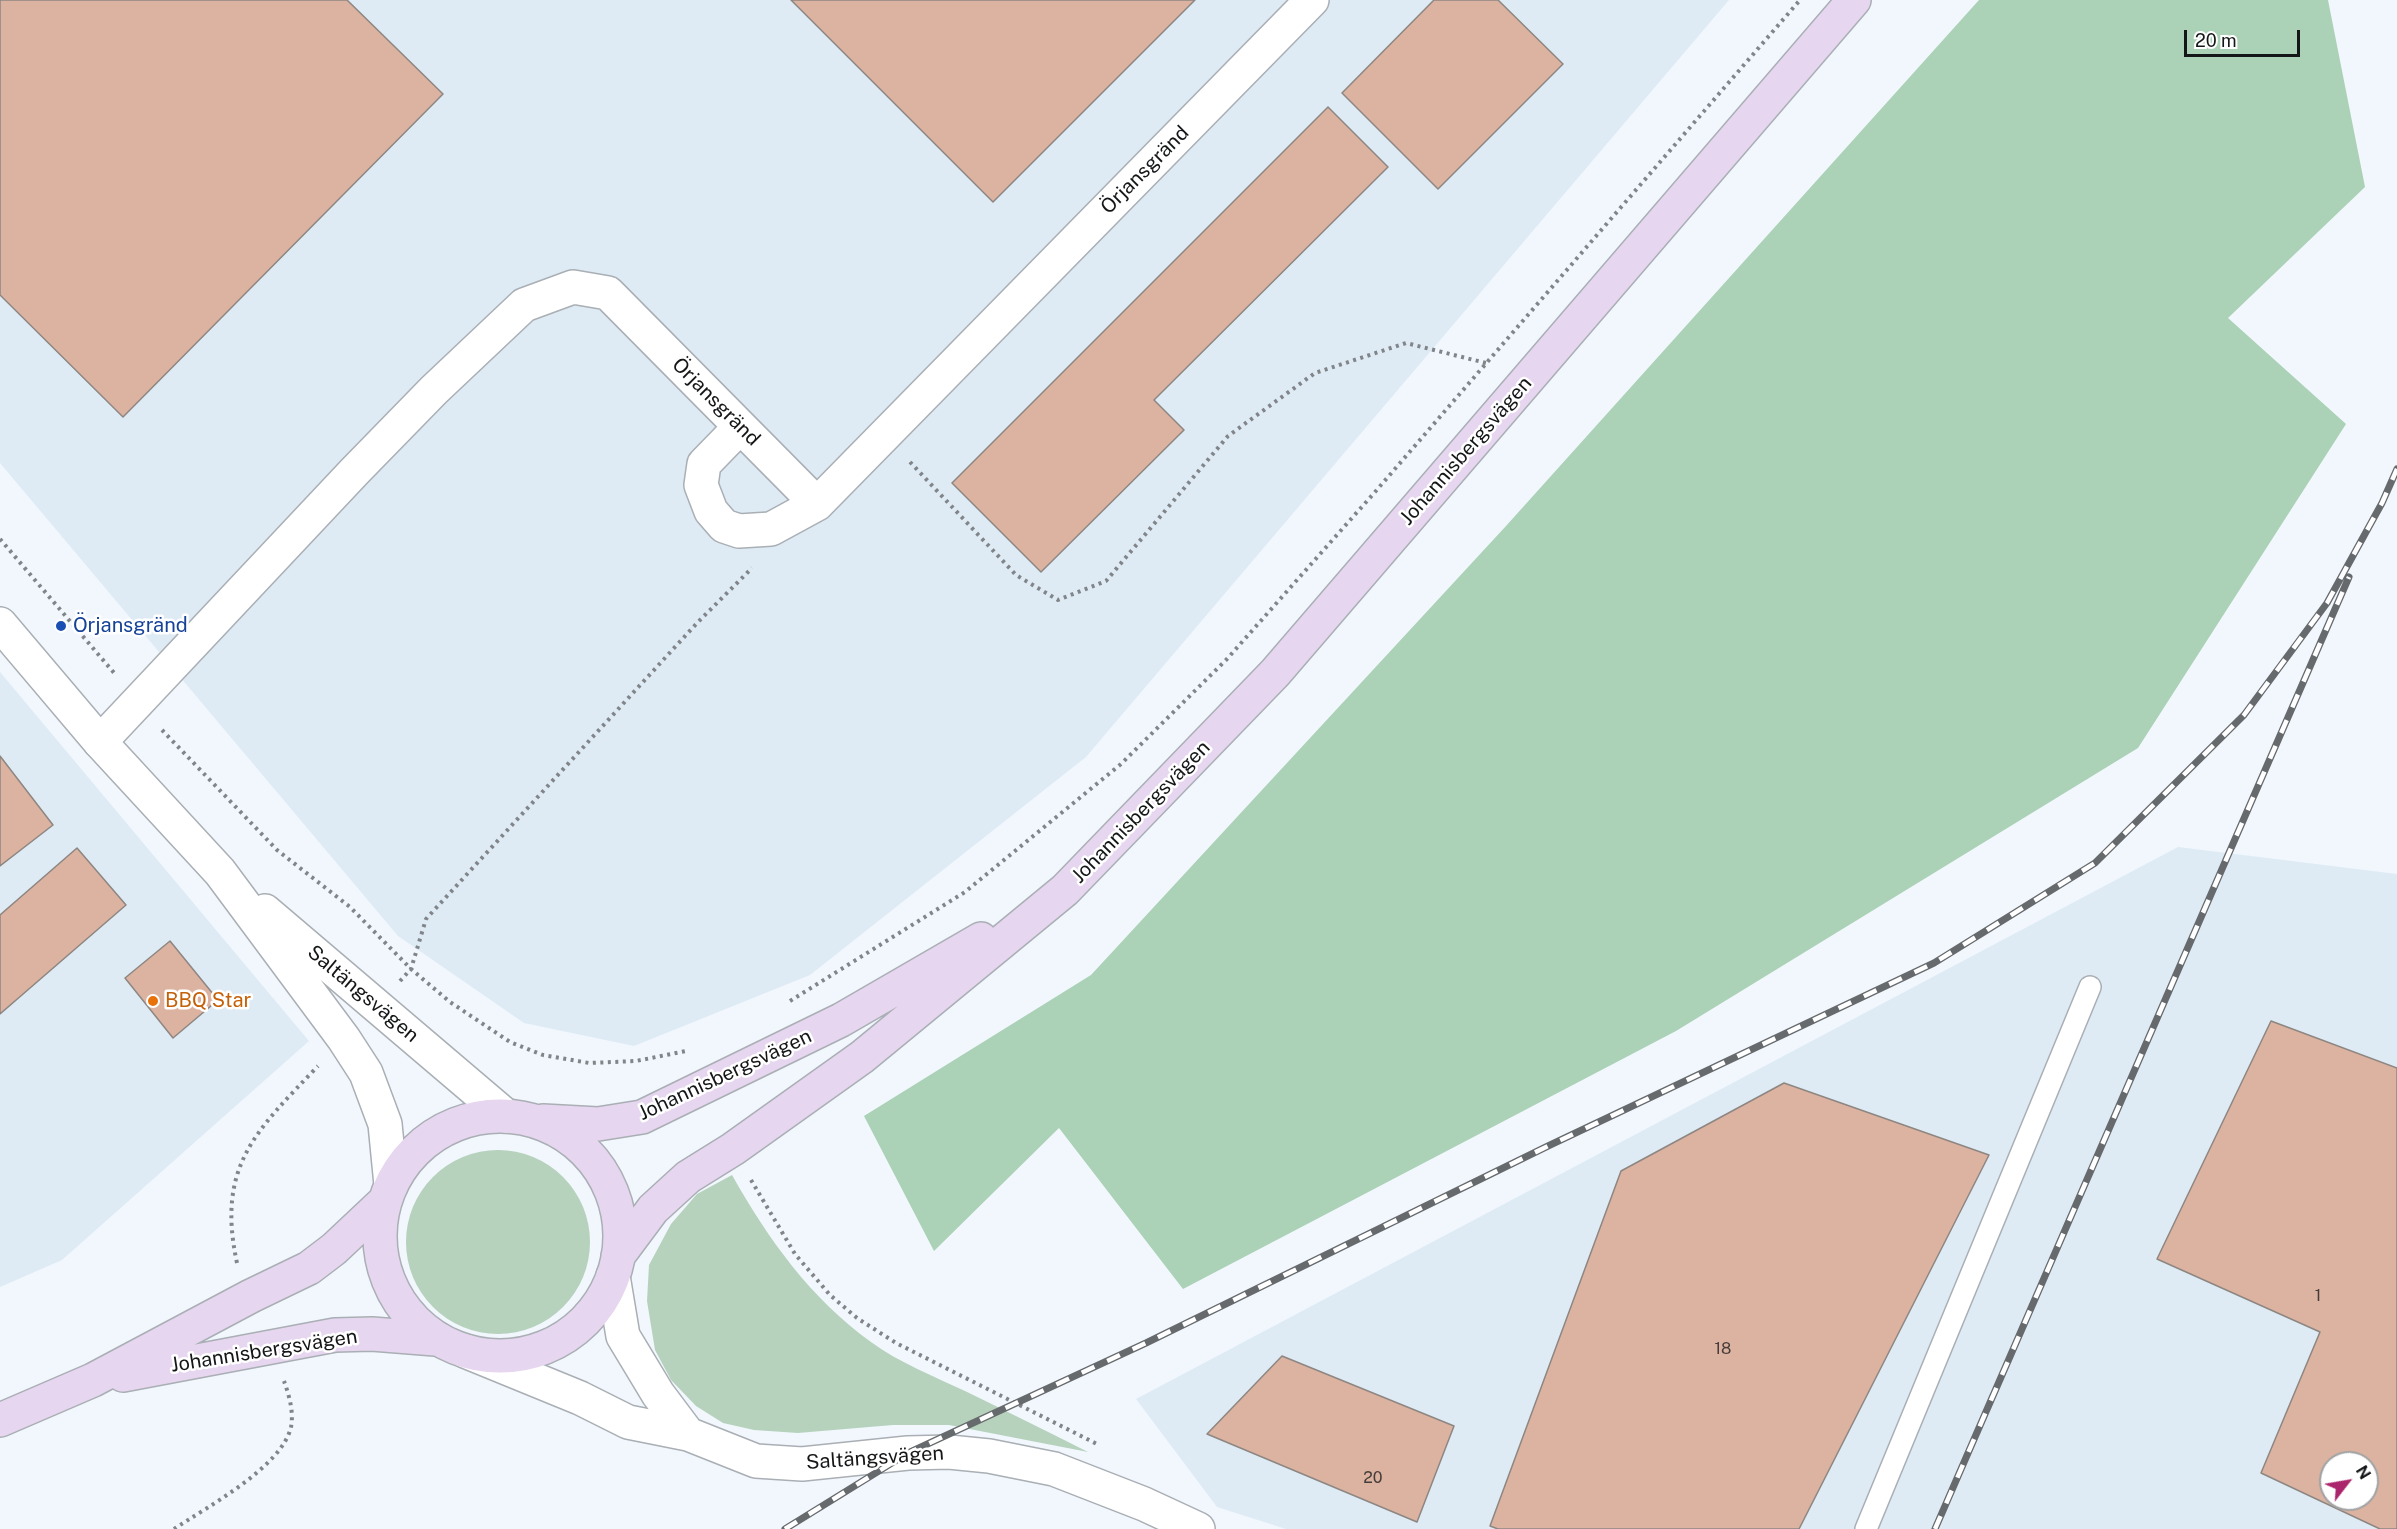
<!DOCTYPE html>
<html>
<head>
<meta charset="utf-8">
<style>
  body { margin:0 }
  #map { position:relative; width:2397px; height:1529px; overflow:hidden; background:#f1f7fd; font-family:"Public Sans",sans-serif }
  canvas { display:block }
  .north { position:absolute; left:2319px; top:1451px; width:60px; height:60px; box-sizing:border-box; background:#fff; border:2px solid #a1a2a3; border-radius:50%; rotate:59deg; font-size:16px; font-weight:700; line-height:24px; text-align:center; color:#141618 }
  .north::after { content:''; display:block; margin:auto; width:21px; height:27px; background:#ab256c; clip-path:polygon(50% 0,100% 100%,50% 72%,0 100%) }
  .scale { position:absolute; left:2184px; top:30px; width:116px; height:27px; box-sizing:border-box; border:3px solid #141618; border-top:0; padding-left:8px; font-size:18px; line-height:21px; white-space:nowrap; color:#141618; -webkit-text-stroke:4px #fff; paint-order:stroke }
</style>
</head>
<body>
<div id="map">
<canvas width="2397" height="1529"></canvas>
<div class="north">N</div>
<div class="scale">20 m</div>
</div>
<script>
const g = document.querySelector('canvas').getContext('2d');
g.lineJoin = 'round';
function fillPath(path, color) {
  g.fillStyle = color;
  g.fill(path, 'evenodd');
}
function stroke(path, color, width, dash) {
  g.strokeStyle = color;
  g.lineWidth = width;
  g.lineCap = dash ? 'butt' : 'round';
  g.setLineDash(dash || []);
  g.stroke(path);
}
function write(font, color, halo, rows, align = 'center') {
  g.font = font + ' "Public Sans",sans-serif';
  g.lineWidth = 5;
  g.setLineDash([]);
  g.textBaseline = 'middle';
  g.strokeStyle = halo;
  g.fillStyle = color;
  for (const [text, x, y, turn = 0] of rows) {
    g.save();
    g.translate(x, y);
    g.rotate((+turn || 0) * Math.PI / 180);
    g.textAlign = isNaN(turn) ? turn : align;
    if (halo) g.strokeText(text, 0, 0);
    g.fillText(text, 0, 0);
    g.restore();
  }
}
const built = new Path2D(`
  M0 0H1729L1086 757 810 975 634 1046 524 1023 398 936 0 463Z
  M0 672 309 1041 62 1260 0 1287Z
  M2178 847 2397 874V1529H1286L1217 1507 1136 1399ZM2331 1463H2367V1499H2331Z`);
const green = new Path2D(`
  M406 1242a92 92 0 1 1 184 0a92 92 0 1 1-184 0Z
  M732 1175C768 1239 811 1299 871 1342 898 1362 935 1377 965 1391 1006 1411 1047 1431 1088 1452L949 1425H893L798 1433 754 1430 723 1423 696 1406 671 1380 655 1350 647 1301 649 1265 671 1224 697 1194Z`);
const forest = new Path2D(`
  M1979 0H2328L2365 187 2228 318 2346 424 2138 748 1676 1031 1183 1289 1059 1128 934 1251 864 1116 1091 975 1506 526Z`);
const building = new Path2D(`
  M0 0H347L443 94 123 417 0 295Z
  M791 0H1195L993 202Z
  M1434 0H1498L1563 64 1438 189 1342 93Z
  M1328 107 1388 167 1154 400 1184 430 1041 572 952 483Z
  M0 756 53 825 0 866Z
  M77 848 126 905 0 1014V915Z
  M170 941 218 1000 173 1038 125 978Z
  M2271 1021 2397 1068V1529H2380L2261 1473 2320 1332 2157 1259ZM2331 1463H2367V1499H2331Z
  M1784 1083 1989 1155 1799 1529H1498L1490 1526 1621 1171Z
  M1282 1356 1454 1426 1417 1522 1207 1434Z`);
const path = new Path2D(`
  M910 462 1016 575 1058 600 1106 581 1228 436 1315 373 1406 343 1486 363
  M0 539 115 674
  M162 730 277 850 350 907 411 969 450 1002 510 1042 543 1055 589 1063 636 1061 686 1051
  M400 981 411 969 426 919 697 623 752 568
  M790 1001 965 892 1121 764 1227 659 1375 492 1800 0
  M751 1180 795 1254 830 1295 857 1318 896 1343 1099 1445
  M237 1263C216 1166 256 1131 318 1066
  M174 1529C207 1507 282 1467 291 1427 294 1412 289 1395 284 1381`);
const service = new Path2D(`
  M1866 1529 2090 987`);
const minor = new Path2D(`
  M740 427 704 464 701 485 711 511 724 526 739 531 771 529 817 504
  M100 742 354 472 434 390 524 305 573 287 608 293 817 504 1312 0
  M613 1276 623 1336 658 1394 688 1434
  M465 1351 580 1398 628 1422 688 1434 756 1461 802 1464 908 1453 949 1452 989 1456 1054 1469 1144 1504 1198 1529`);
const tertiary = new Path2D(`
  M0 624 100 742 220 872 344 1039 366 1073 385 1124 391 1185
  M265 911 506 1116`);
const secondary = new Path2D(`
  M380 1236a120 120 0 1 1 240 0a120 120 0 1 1-240 0Z
  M543 1121 598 1124 642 1117 841 1020 981 939
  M618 1256 653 1209 688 1177 733 1149 862 1057 1065 890 1275 673 1854 0
  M123 1375 335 1335 372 1334 435 1339
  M0 1420 93 1380 251 1296 309 1268 334 1249 385 1201`);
const rail = new Path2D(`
  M785 1529 908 1453 1146 1343 1548 1146 1934 963 2095 863 2244 715 2327 603 2382 503 2397 469
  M1935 1529 2349 577`);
const markers = [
  [61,626,6,"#1a4fb4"],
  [153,1001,6,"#e8710a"]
];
const numberNames = [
  ["1",2318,1296],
  ["18",1723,1349],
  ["20",1373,1478]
];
const streetNames = [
  ["Örjansgränd",1145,170,-45],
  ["Örjansgränd",716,402,45],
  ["Johannisbergsvägen",1466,451,-49],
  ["Johannisbergsvägen",1141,812,-46],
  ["Saltängsvägen",363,994,40],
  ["Johannisbergsvägen",725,1075,-25],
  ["Johannisbergsvägen",264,1351,-9],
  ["Saltängsvägen",875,1458,-4]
];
const transitNames = [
  ["Örjansgränd",73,626]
];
const foodNames = [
  ["BBQ Star",165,1001]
];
fillPath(built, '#deebf4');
fillPath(green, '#b6d2bd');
fillPath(forest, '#abd1b6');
fillPath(building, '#dcb3a0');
stroke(building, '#8d8682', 1.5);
stroke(service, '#a9afb4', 24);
stroke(minor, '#a9afb4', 36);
stroke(tertiary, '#a9afb4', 36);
stroke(secondary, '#a9afb4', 36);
stroke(path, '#818589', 4, [3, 4.5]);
stroke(service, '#fff', 21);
stroke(minor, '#fff', 33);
stroke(tertiary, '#fff', 33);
stroke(secondary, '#e7d6ef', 33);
stroke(rail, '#666a6d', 7);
stroke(rail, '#fff', 4.5, [14]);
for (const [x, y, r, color] of markers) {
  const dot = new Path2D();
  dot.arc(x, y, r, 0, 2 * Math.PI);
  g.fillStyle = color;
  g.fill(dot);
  stroke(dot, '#fff', 2);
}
write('16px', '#463d3a', null, numberNames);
write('20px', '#141618', '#fff', streetNames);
write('20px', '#164399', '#fff', transitNames, 'left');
write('20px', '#c56008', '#fff', foodNames, 'left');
</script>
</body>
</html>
